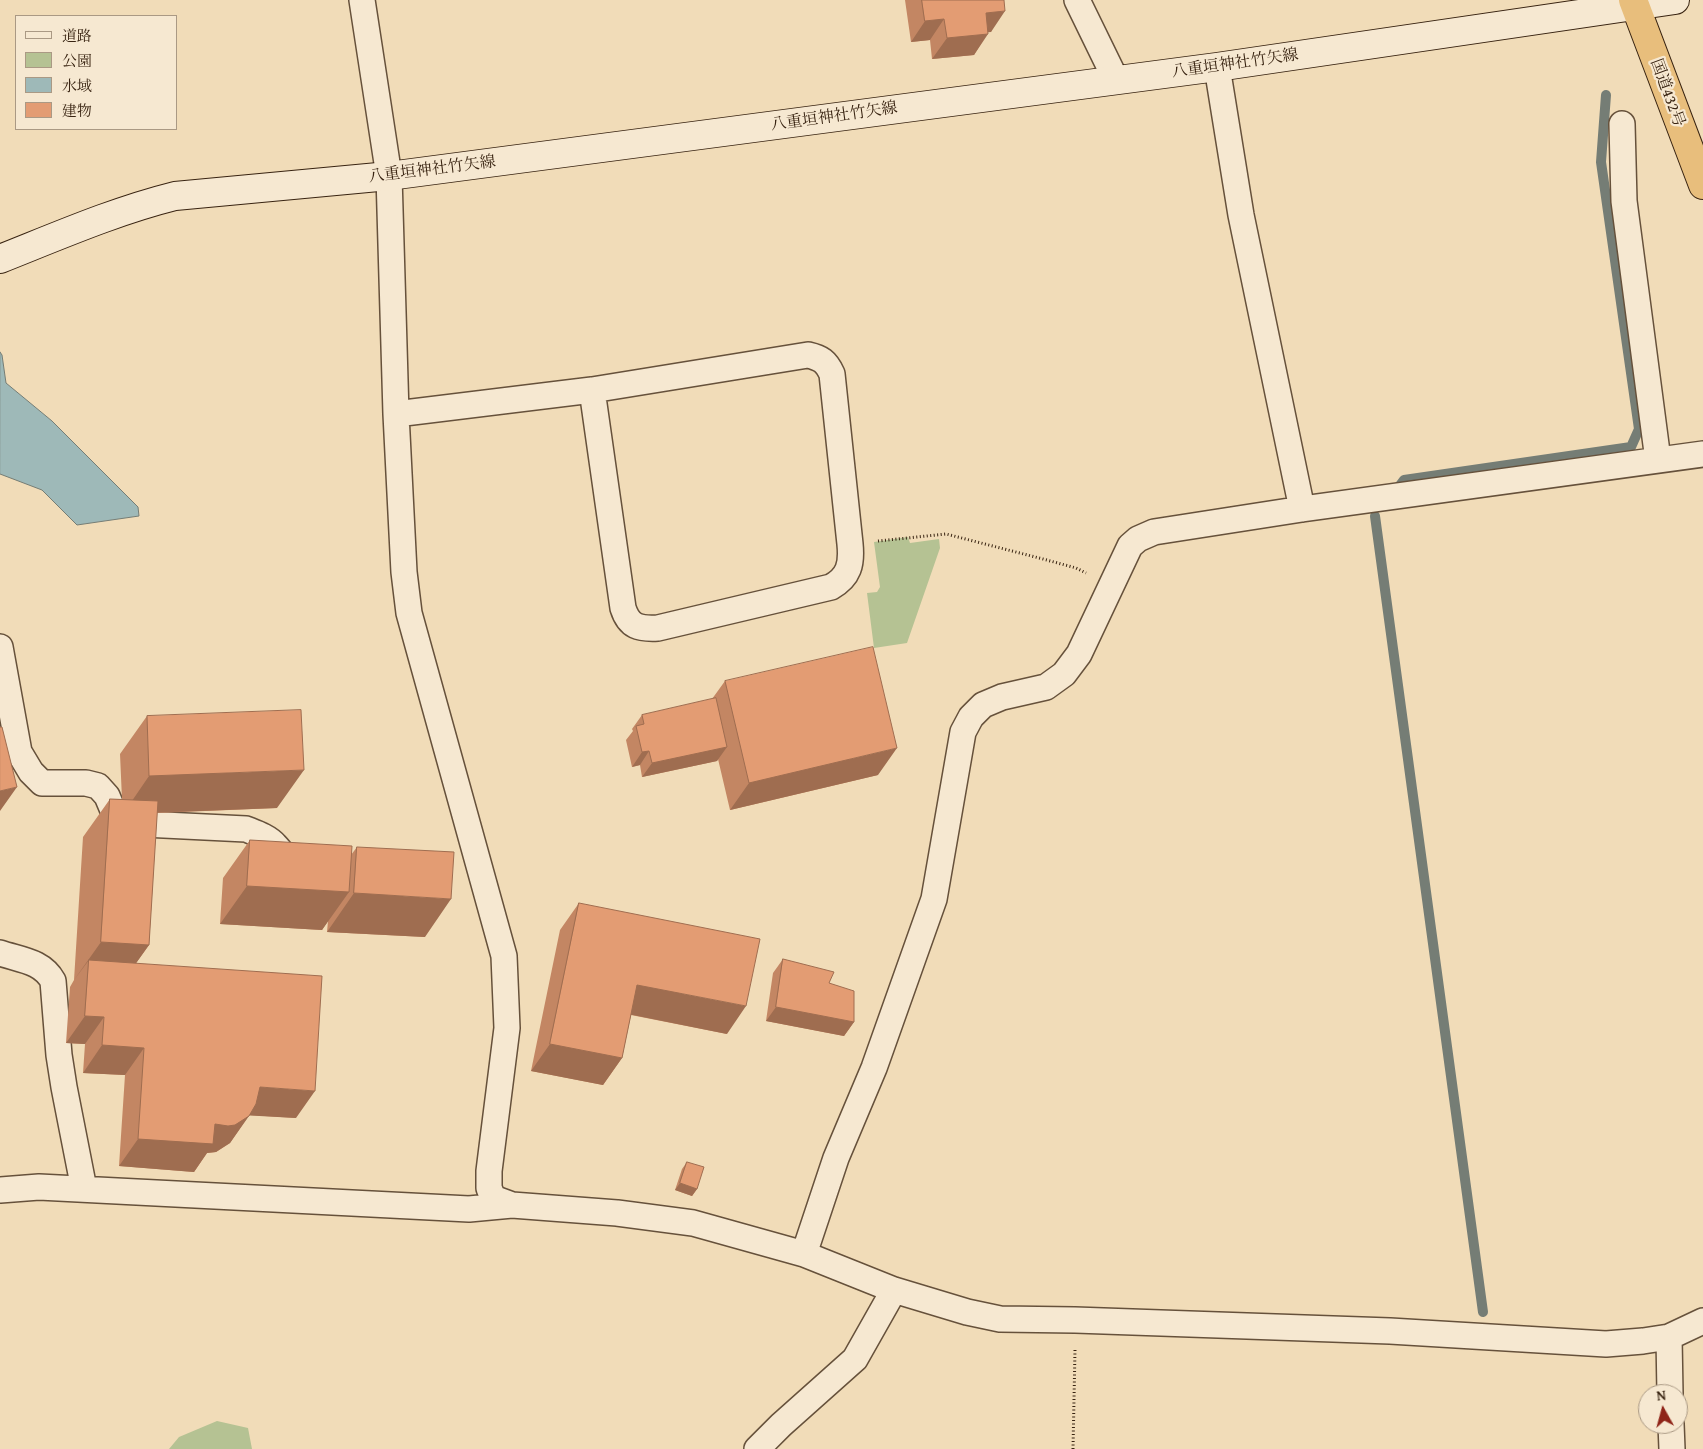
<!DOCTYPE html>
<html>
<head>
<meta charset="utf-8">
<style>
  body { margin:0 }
  #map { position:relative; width:1703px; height:1449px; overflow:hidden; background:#f1dcb8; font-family:"Gentium Book Plus","Noto Serif JP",serif }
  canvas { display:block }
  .legend { position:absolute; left:15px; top:15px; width:162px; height:115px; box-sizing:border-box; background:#f6e8d1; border:1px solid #aa9984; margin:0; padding:6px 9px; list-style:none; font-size:15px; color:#382311 }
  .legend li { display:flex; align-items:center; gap:10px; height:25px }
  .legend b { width:25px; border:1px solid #aa9984 }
  .north { position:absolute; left:1638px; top:1384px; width:50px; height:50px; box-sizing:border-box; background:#f6e8d1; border:1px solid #aa9984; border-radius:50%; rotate:353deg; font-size:14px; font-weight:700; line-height:20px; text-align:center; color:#382311 }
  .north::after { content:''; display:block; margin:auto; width:18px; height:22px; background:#8f2418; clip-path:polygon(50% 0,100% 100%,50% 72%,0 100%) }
</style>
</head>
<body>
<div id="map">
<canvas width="1703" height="1449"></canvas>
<ul class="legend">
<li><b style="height:6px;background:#f6e8d1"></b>道路</li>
<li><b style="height:14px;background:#b5c293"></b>公園</li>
<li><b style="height:14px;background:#9eb9b8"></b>水域</li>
<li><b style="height:14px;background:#e39c73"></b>建物</li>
</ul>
<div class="north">N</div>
</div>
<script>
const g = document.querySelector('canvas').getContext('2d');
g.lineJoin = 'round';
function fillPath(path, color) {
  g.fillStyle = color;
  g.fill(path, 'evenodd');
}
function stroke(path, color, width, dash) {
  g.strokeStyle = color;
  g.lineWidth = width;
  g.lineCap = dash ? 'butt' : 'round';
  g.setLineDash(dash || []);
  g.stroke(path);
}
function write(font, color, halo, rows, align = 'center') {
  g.font = font + ' "Gentium Book Plus","Noto Serif JP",serif';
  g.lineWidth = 4.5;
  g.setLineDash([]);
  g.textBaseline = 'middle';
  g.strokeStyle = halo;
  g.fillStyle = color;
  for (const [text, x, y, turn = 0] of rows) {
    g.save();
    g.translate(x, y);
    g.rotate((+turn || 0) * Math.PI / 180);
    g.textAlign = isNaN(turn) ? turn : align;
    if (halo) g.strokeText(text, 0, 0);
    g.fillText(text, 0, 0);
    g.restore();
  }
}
const green = new Path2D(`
  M908 537 910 543 939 539 940 548 907 643 874 648 867 593 877 592 880 587 874 542Z
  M217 1421 248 1428 252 1449H169L179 1437Z`);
const water = new Path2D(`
  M0 352 2 355 6 383 52 421 138 507 139 516 77 525 42 490 0 474Z`);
const stream = new Path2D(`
  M1398 488 1404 480 1631 447 1639 429 1601 162 1606 95
  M1375 516 1483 1312`);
const path = new Path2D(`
  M878 541 946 534 1043 559 1076 568 1086 573
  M1073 1449 1075 1350`);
const street = new Path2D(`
  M362 0 389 176 396 414 404 572 409 613 504 956 507 1028 489 1171V1188L493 1198 512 1205 617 1213 693 1223 804 1254 894 1290 967 1312 1000 1319 1075 1320 1390 1331 1606 1344 1643 1341 1669 1337 1703 1321
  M1077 0 1116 80
  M1217 67 1241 215 1302 509
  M1622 124 1624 201 1658 460
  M396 414 592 390 808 355C821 358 826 361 832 374L850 544C852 564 849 577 831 587L658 628C639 629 629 627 623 608L592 390
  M0 647 19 752 31 772 42 783H86L98 786 107 796 115 815 123 823 246 829C256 833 268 837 275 845 282 852 286 860 296 864
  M0 953C21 960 42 961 53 981L59 1055 64 1087 84 1189
  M0 1190 39 1187 469 1209 512 1205
  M804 1254 836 1158 874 1068 934 899 963 732 971 717 983 705 1002 697 1046 687 1064 674 1079 654 1130 546 1138 539 1154 532 1302 509 1703 454
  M1669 1337 1670 1394
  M1671 1424 1672 1449
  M757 1449 781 1425 855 1359 894 1290`);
const secondary = new Path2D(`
  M0 259C58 236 115 211 175 196L389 176 1217 67 1675 0`);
const highway = new Path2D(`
  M1633 0 1703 185`);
const wall = new Path2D(`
  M905 0H1004L991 32H988L974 55 932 59 930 40 911 42Z
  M725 681 878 775 730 810 718 759 717 761 642 777 640 765 632 767 626 740 633 731 632 729 642 715 712 699Z
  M147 716 277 808 157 813 149 945 136 963 296 1118 249 1115 230 1143 216 1152 207 1153 194 1172 119 1166 125 1075 83 1073 85 1044 66 1043 70 987 74 980 83 837 110 799H122L120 754Z
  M250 840 351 855 357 847 425 937 327 932 328 921 322 930 220 924 223 878Z
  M579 903 727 1034 631 1015 622 1058 603 1085 531 1071 560 930Z
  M783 959 829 983 854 1022 844 1036 766 1021 773 973Z
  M687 1162 697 1189 692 1196 675 1190 682 1169Z`);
const shadedWall = new Path2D(`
  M1005 11 991 32 971 34 986 13Z
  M944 19 930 40 911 42 925 21Z
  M988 34 974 55 932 59 947 38Z
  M727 747 717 761 642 777 652 763Z
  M897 748 878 775 730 810 749 783Z
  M649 751 640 765 632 767 642 752Z
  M304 770 277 808 123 814 149 776Z
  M17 787 0 811V791Z
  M247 886 349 892 322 930 220 924Z
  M354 893 451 899 425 937 327 932Z
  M101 942 149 945 122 983 89 960 74 980Z
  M637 985 746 1006 727 1034 618 1012Z
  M776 1007 854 1022 844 1036 766 1021Z
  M85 1016 104 1017 85 1044 66 1043Z
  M550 1044 622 1058 603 1085 531 1071Z
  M102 1045 144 1048 125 1075 83 1073Z
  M260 1087 315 1091 296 1118 241 1115Z
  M249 1116 230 1143 216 1152 207 1153 194 1172 119 1166 138 1139 215 1124Z
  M680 1183 697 1189 692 1196 675 1190Z`);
const building = new Path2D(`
  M922 0H1004L1005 11 986 13 988 34 947 38 944 19 925 21Z
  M873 647 897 748 749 783 725 681Z
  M716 698 727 747 652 763 649 751 642 752 636 726 644 724 642 715Z
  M301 710 304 770 149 776 147 716Z
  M0 727H2L17 787 0 791Z
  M110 799 158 801 149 945 101 942Z
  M250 840 352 846 349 892 247 886Z
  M357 847 454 852 451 899 354 893Z
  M579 903 760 939 746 1006 637 985 622 1058 550 1044Z
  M783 959 834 972 829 983 854 991V1022L776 1007Z
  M89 960 322 976 315 1091 260 1087 256 1104 249 1116 235 1125 228 1126 215 1124 213 1144 138 1139 144 1048 102 1045 104 1017 85 1016Z
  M687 1162 704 1167 697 1189 680 1183Z`);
const streetNames = [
  ["八重垣神社竹矢線",1235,64,-8],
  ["国道432号",1667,93,70],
  ["八重垣神社竹矢線",834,117,-8],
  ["八重垣神社竹矢線",432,170,-7]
];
fillPath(green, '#b5c293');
fillPath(water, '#9eb9b8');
stroke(water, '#757d75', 1);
stroke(stream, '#757d75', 10);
stroke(street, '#66513b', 28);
stroke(secondary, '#382311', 30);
stroke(highway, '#382311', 30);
stroke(path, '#382311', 3, [1, 2.5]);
stroke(street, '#f6e8d1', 25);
stroke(secondary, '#f6e8d1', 28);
stroke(highway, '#e8be7c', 28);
fillPath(wall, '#c38663');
fillPath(shadedWall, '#9f6d50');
fillPath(building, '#e39c73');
stroke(building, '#9f6d50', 1);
write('16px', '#382311', '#f6e8d1', streetNames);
</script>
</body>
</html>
